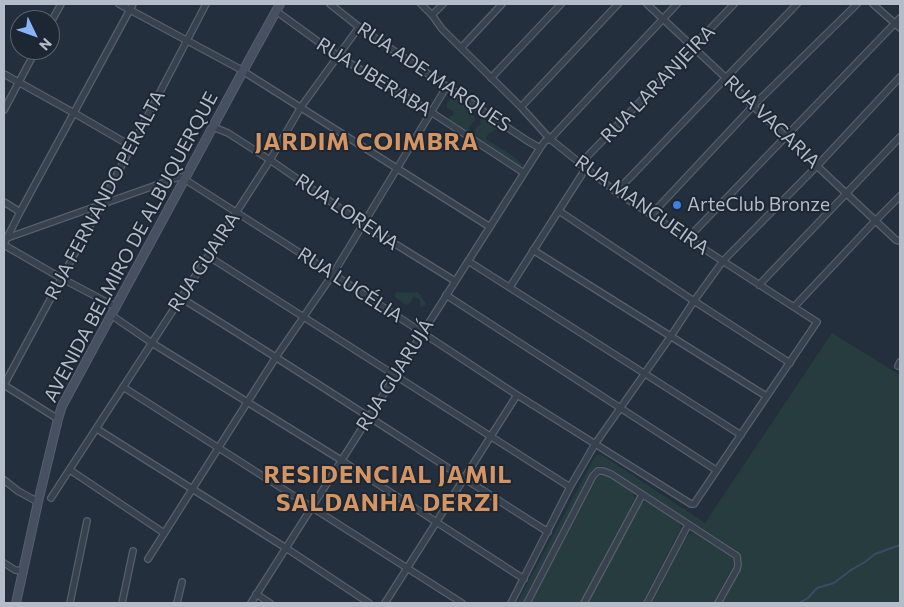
<!DOCTYPE html>
<html>
<head>
<meta charset="utf-8">
<style>
  body { margin:0 }
  #map { position:relative; width:904px; height:607px; overflow:hidden; background:#242f3e; font-family:Commissioner,sans-serif }
  canvas { display:block }
  .frame { position:absolute; inset:0; border:5px solid #b4bcc9; pointer-events:none }
  .north { position:absolute; left:10px; top:10px; width:50px; height:50px; box-sizing:border-box; background:#1d2633; border:1px solid #59626f; border-radius:50%; rotate:132deg; font-size:14px; font-weight:700; line-height:20px; text-align:center; color:#b4bcc9 }
  .north::after { content:''; display:block; margin:auto; width:18px; height:22px; background:#8ab4f8; clip-path:polygon(50% 0,100% 100%,50% 72%,0 100%) }
</style>
</head>
<body>
<div id="map">
<canvas width="904" height="607"></canvas>
<div class="frame"></div>
<div class="north">N</div>
</div>
<script>
const g = document.querySelector('canvas').getContext('2d');
g.lineJoin = 'round';
function fillPath(path, color) {
  g.fillStyle = color;
  g.fill(path, 'evenodd');
}
function stroke(path, color, width, dash) {
  g.strokeStyle = color;
  g.lineWidth = width;
  g.lineCap = dash ? 'butt' : 'round';
  g.setLineDash(dash || []);
  g.stroke(path);
}
function write(font, color, halo, rows, align = 'center') {
  g.font = font + ' Commissioner,sans-serif';
  g.lineWidth = 4;
  g.setLineDash([]);
  g.textBaseline = 'middle';
  g.strokeStyle = halo;
  g.fillStyle = color;
  for (const [text, x, y, turn = 0] of rows) {
    g.save();
    g.translate(x, y);
    g.rotate((+turn || 0) * Math.PI / 180);
    g.textAlign = isNaN(turn) ? turn : align;
    if (halo) g.strokeText(text, 0, 0);
    g.fillText(text, 0, 0);
    g.restore();
  }
}
const green = new Path2D(`
  M454 98C459 98 470 104 473 109L471 113 474 116 475 120 469 127V131L466 134 463 132 461 127 450 120 449 117 454 114 453 111 447 108V103L450 99Z
  M493 115 498 116 497 129 488 134 486 138 489 141 510 154 523 165 518 167 476 140C473 133 474 128 481 124L480 120 483 117Z
  M397 292 412 293 418 292 426 304 424 306 422 307 420 306V300L414 296 410 303 406 305 395 297V293Z
  M832 333 900 375V603H723L742 565 741 557 737 551 610 469 600 466 596 469 592 473 522 603H517L594 458 597 455H602L705 523Z
  M600 475H603L607 476 632 492 635 498 580 603H531L596 480Z
  M645 502 648 503 679 521 681 528 642 603H588L640 505 642 503Z
  M690 533 696 534 730 555C734 559 734 561 733 566L713 603H652L685 539Z`);
const stream = new Path2D(`
  M799 603 808 598 817 588 834 583 851 570 865 562 875 554 900 545`);
const minor = new Path2D(`
  M119 4 238 68 490 227
  M330 4 359 27 526 140 540 148
  M647 4 726 78 753 106 896 240 900 241
  M873 4 900 28
  M276 11 338 56 431 112 524 173
  M432 15 443 4
  M50 24 61 4
  M462 47 502 4
  M4 74 74 113 131 146
  M491 78 561 4
  M521 107 618 4
  M4 110 36 50
  M213 127 228 133 270 160 363 224 455 281
  M580 164 734 4
  M616 192 797 4
  M4 202 20 212
  M559 211 694 301 790 363
  M651 215 753 106 857 4
  M7 238 179 177H181L333 274 517 395 691 504H694L817 322 616 192 550 139 521 107 442 29 432 15 421 4
  M688 238 900 18
  M4 244 20 212 133 4
  M4 245 61 278 116 307
  M533 250 766 396
  M208 256 570 487
  M468 261 741 435
  M759 285 900 137
  M510 287 586 168
  M446 295 716 470
  M181 298C305 374 425 454 548 532
  M794 307 875 221 900 196
  M111 315 152 343 341 460 524 579
  M898 366 900 362
  M4 385 101 205 206 4
  M4 385 58 419
  M123 387 462 603
  M97 429 286 548 369 603
  M70 470 164 533
  M4 480 18 491 38 502
  M51 498 181 298 270 160 301 107 359 27
  M148 559 276 357 333 274 447 86
  M4 563 15 570 24 571
  M256 594 270 603
  M70 603 87 521
  M122 603 133 551
  M177 603 182 582
  M251 603 540 148 545 141 550 139 677 4
  M385 603 517 395
  M511 603 570 487 595 444 671 336 694 301 723 261 817 166 900 77
  M527 603 593 476 598 471H603L611 474 737 556 738 565 737 569 718 603
  M584 603 642 495
  M647 603 688 525`);
const secondary = new Path2D(`
  M16 603 38 502 58 419 62 406 243 71 280 4`);
const markers = [
  [677,205,5,"#3f7fe0"]
];
const streetNames = [
  ["RUA UBERABA",374,77,32],
  ["RUA ADE MARQUES",434,77,34],
  ["RUA LARANJEIRA",658,84,-46],
  ["RUA VACARIA",772,122,44],
  ["RUA FERNANDO PERALTA",105,195,-62],
  ["RUA MANGUEIRA",642,205,35],
  ["RUA LORENA",347,212,34],
  ["AVENIDA BELMIRO DE ALBUQUERQUE",131,247,-62],
  ["RUA GUAIRA",204,262,-57],
  ["RUA LUCÉLIA",350,285,33],
  ["RUA GUARUJÁ",395,375,-58]
];
const poiNames = [
  ["ArteClub Bronze",687,205]
];
const districtNames = [
  ["JARDIM COIMBRA",367,142],
  ["RESIDENCIAL JAMIL",388,475],
  ["SALDANHA DERZI",388,503]
];
fillPath(green, '#263c3f');
stroke(stream, '#394c67', 2);
stroke(minor, '#565f6c', 8);
stroke(secondary, '#565f6c', 10);
stroke(minor, '#38414e', 5.5);
stroke(secondary, '#465061', 8);
for (const [x, y, r, color] of markers) {
  const dot = new Path2D();
  dot.arc(x, y, r, 0, 2 * Math.PI);
  g.fillStyle = color;
  g.fill(dot);
  stroke(dot, '#1d2633', 2);
}
write('19px', '#b4bcc9', '#1d2633', streetNames);
write('19px', '#b4bcc9', '#1d2633', poiNames, 'left');
g.letterSpacing = '1px';
write('bold 24px', '#d59563', '#1d2633', districtNames);
g.letterSpacing = '0px';
</script>
</body>
</html>
